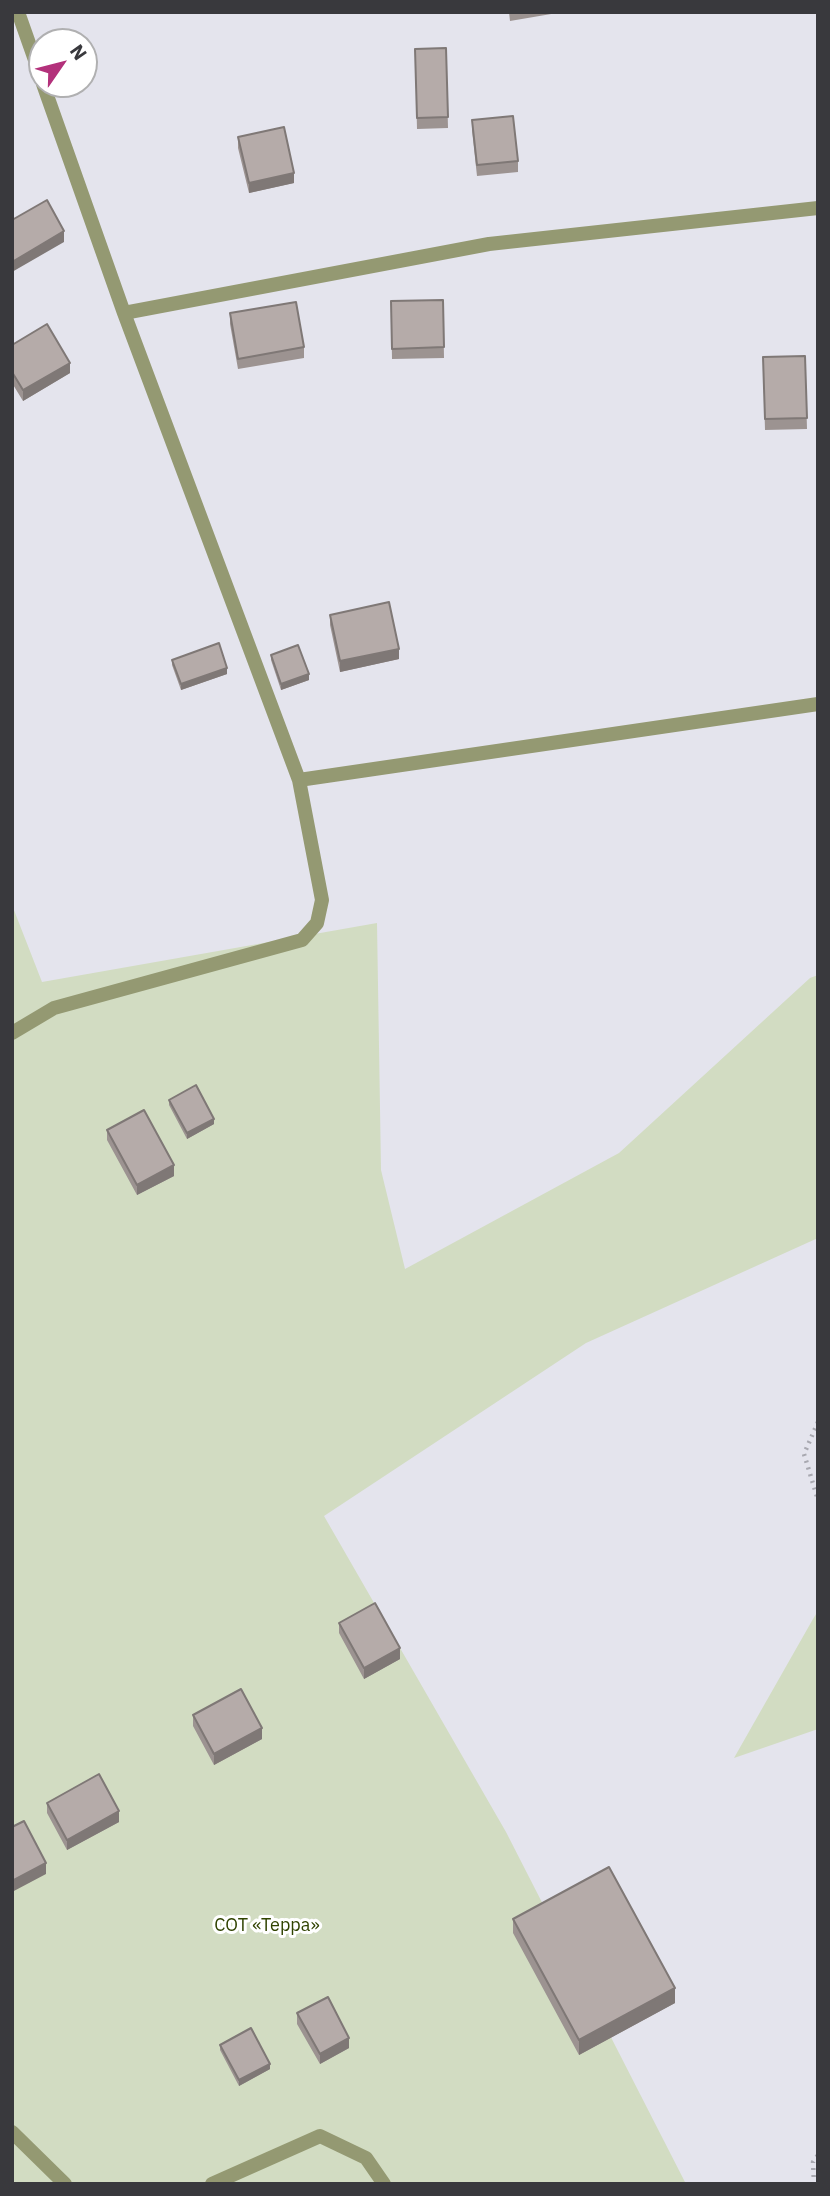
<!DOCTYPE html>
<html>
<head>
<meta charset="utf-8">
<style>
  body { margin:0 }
  #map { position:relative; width:830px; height:2196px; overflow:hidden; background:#e4e4ed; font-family:"IBM Plex Sans",sans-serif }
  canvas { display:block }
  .frame { position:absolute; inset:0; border:14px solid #39393d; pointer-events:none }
  .north { position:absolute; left:28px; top:28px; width:70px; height:70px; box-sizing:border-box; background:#fff; border:2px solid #b0b0b1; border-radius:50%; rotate:55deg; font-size:19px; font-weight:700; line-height:28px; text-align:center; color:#39393d }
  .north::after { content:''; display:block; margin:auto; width:24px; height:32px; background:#b3317b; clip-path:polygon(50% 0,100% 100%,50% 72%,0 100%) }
</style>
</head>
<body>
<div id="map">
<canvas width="830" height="2196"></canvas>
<div class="frame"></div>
<div class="north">N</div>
</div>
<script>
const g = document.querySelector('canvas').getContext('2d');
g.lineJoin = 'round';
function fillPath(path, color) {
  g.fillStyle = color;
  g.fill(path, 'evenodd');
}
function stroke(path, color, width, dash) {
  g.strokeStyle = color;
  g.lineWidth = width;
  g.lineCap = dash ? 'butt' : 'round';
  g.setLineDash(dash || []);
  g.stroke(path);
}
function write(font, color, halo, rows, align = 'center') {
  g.font = font + ' "IBM Plex Sans",sans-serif';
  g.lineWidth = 6;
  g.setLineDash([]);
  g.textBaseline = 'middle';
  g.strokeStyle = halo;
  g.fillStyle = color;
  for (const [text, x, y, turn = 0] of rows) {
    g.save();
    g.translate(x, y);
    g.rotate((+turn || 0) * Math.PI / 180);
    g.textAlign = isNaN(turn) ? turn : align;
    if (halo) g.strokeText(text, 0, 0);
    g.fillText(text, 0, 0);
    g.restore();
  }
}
const green = new Path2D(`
  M12 905 42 982 377 923 381 1170 405 1269 619 1153 810 978 818 975V1238L586 1343 324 1516 506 1832 686 2184H12Z
  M818 1611V1729L734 1758 813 1619Z`);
const path = new Path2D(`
  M818 1422 804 1454 818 1500
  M814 2184 813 2162 818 2155`);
const street = new Path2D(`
  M18 12 42 80
  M124 313 489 244 818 208
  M299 780 818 704
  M12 1033 54 1008 302 940 317 923 322 900 299 780 124 313 43 84
  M12 2132 65 2184
  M212 2184 320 2136 366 2158 384 2184`);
const wall = new Path2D(`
  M509 12H563L510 21Z
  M446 48 448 128 417 129 415 49Z
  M472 120 518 161V172L477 176 472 130Z
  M238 137 294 183 249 193 238 148Z
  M443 300 444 358 392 359 391 301Z
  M230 313 304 347V358L238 369 230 324Z
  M12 345 70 373 23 401 12 383Z
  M805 356 807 429 765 430 763 357Z
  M330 615 399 659 340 672 330 625Z
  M271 655 309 680 281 690 271 660Z
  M172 660 227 674 181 690 172 665Z
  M169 1100 214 1124 187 1139 169 1105Z
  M107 1130 174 1176 137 1195 107 1140Z
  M339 1623 400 1659 364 1679 339 1633Z
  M193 1715 262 1739 214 1765 193 1726Z
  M47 1803 119 1822 67 1850 47 1813Z
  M513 1919 675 2003 579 2055 513 1933Z
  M297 2013 349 2048 320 2064 297 2024Z
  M220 2045 270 2069 239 2086 220 2050Z`);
const shadedWall = new Path2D(`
  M294 173V183L249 193V183Z
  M64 231V242L12 272V262Z
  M70 363V373L23 401V390Z
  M399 649V659L340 672V661Z
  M227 668V674L181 690V684Z
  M309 674V680L281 690V684Z
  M214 1119V1124L187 1139V1133Z
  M174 1165V1176L137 1195V1185Z
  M400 1648V1659L364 1679V1668Z
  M262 1728V1739L214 1765V1754Z
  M119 1811V1822L67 1850V1840Z
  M46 1863V1874L12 1892V1881Z
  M675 1988V2003L579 2055V2040Z
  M349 2038V2048L320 2064V2054Z
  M270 2064V2069L239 2086V2080Z`);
const building = new Path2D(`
  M446 48 448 117 417 118 415 49Z
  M513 116 518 161 477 165 472 120Z
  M284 127 294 173 249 183 238 137Z
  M47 200 64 231 12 262V220Z
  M443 300 444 347 392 349 391 301Z
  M296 302 304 347 238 359 230 313Z
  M47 324 70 363 23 390 12 372V345Z
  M805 356 807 418 765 419 763 357Z
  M389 602 399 649 340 661 330 615Z
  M219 643 227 668 181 684 172 660Z
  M298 645 309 674 281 684 271 655Z
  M196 1085 214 1119 187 1133 169 1100Z
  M144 1110 174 1165 137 1185 107 1130Z
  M375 1603 400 1648 364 1668 339 1623Z
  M241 1689 262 1728 214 1754 193 1715Z
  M99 1774 119 1811 67 1840 47 1803Z
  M24 1821 46 1863 12 1881V1827Z
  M609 1867 675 1988 579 2040 513 1919Z
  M328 1997 349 2038 320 2054 297 2013Z
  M251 2028 270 2064 239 2080 220 2045Z`);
const parkNames = [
  ["СОТ «Терра»",267,1926]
];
fillPath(green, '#d2dcc2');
stroke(path, '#a8a8b0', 4.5, [2, 5]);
stroke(street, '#949972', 14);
fillPath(wall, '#9c9391');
fillPath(shadedWall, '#7f7876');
fillPath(building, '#b5aba9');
stroke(building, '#7f7876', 2);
write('18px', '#304300', '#fff', parkNames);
</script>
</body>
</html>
